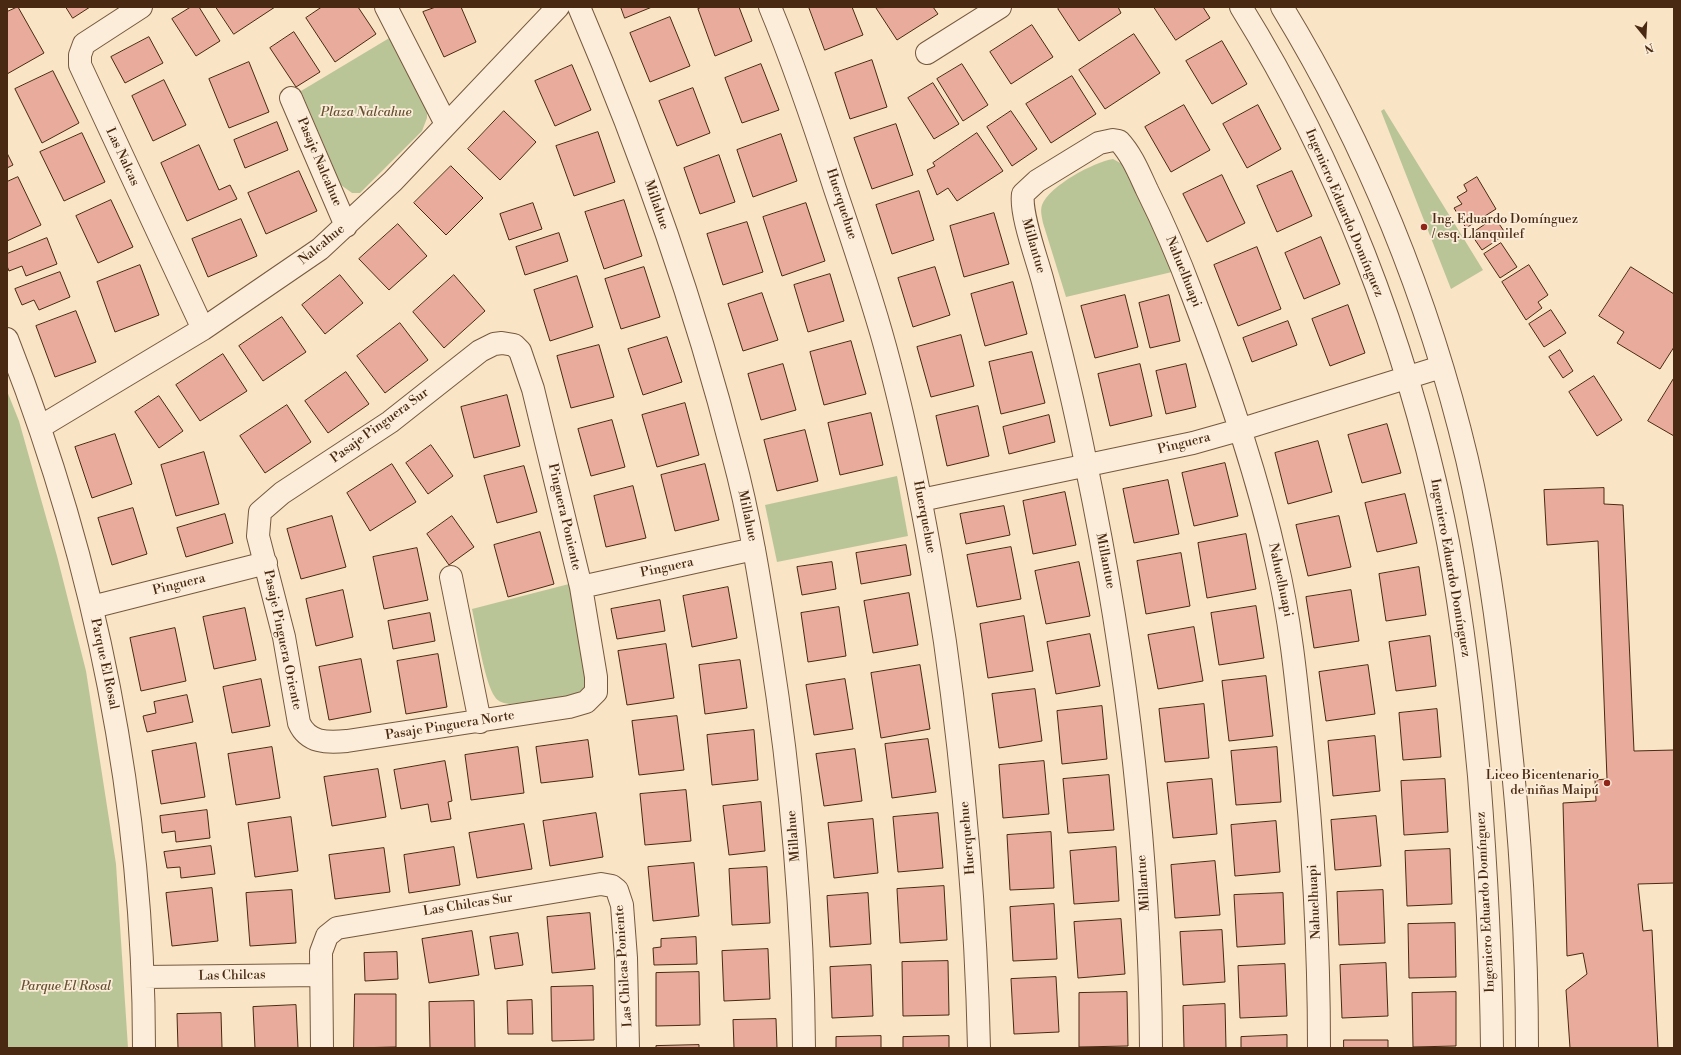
<!DOCTYPE html>
<html>
<head>
<meta charset="utf-8">
<style>
  body { margin:0 }
  #map { position:relative; width:1681px; height:1055px; overflow:hidden; background:#f9e4c5; font-family:"Libre Bodoni",serif }
  canvas { display:block }
  .frame { position:absolute; inset:0; border:8px solid #492911; pointer-events:none }
  .north { position:absolute; left:1625px; top:16px; width:40px; height:40px; -webkit-text-stroke:3px #fbedd9; paint-order:stroke; rotate:162deg; font-size:11px; font-weight:700; line-height:16px; text-align:center; color:#492911 }
  .north::after { content:''; display:block; margin:auto; width:14px; height:18px; background:#492911; clip-path:polygon(50% 0,100% 100%,50% 72%,0 100%) }
</style>
</head>
<body>
<div id="map">
<canvas width="1681" height="1055"></canvas>
<div class="frame"></div>
<div class="north">N</div>
</div>
<script>
const g = document.querySelector('canvas').getContext('2d');
g.lineJoin = 'round';
function fillPath(path, color) {
  g.fillStyle = color;
  g.fill(path, 'evenodd');
}
function stroke(path, color, width, dash) {
  g.strokeStyle = color;
  g.lineWidth = width;
  g.lineCap = dash ? 'butt' : 'round';
  g.setLineDash(dash || []);
  g.stroke(path);
}
function write(font, color, halo, rows, align = 'center') {
  g.font = font + ' "Libre Bodoni",serif';
  g.lineWidth = 3.5;
  g.setLineDash([]);
  g.textBaseline = 'middle';
  g.strokeStyle = halo;
  g.fillStyle = color;
  for (const [text, x, y, turn = 0] of rows) {
    g.save();
    g.translate(x, y);
    g.rotate((+turn || 0) * Math.PI / 180);
    g.textAlign = isNaN(turn) ? turn : align;
    if (halo) g.strokeText(text, 0, 0);
    g.fillText(text, 0, 0);
    g.restore();
  }
}
const green = new Path2D(`
  M391 37 427 110V118L422 131 360 193H352L341 185 301 91Z
  M1384 109 1483 270 1451 289 1381 111Z
  M1113 159 1124 165 1129 173 1172 272 1066 297 1043 223C1042 217 1040 211 1042 205 1049 186 1094 162 1113 159Z
  M7 391 19 421 57 556 86 671 116 864 128 1048H7Z
  M897 476 908 536 777 562 765 505Z
  M569 584 586 685C575 703 529 702 509 704 504 703 498 702 495 697 485 684 476 628 472 609Z`);
const building = new Path2D(`
  M18 7 44 53 7 74V12Z
  M66 7H90L73 18Z
  M191 7H199L220 41 196 56 172 19Z
  M216 7H275L234 34Z
  M322 7H358L376 34 335 62 306 18Z
  M436 7H461L476 42 444 57 423 12Z
  M621 7H652L625 18Z
  M702 7H739L752 41 715 56 698 9Z
  M809 7H852L863 35 825 50Z
  M933 7 938 14 897 40 876 8Z
  M1060 7H1118L1121 13 1079 41 1058 9Z
  M1154 7H1203L1210 18 1176 40Z
  M670 17 690 66 650 82 630 33Z
  M1032 25 1053 57 1011 84 990 52Z
  M294 32 320 72 296 87 270 48Z
  M1134 34 1160 73 1105 109 1079 70Z
  M149 37 163 63 125 83 111 57Z
  M1222 41 1247 84 1212 104 1186 61Z
  M872 60 887 107 850 119 835 73Z
  M249 62 269 112 229 128 209 79Z
  M761 64 779 110 742 123 725 78Z
  M962 64 988 105 963 121 937 79Z
  M572 65 591 110 555 126 535 81Z
  M53 71 79 123 42 143 15 89Z
  M1072 76 1096 114 1051 143 1026 104Z
  M164 80 186 125 153 141 132 96Z
  M933 83 959 124 934 139 908 98Z
  M693 88 710 133 677 146 659 101Z
  M1184 105 1210 150 1171 172 1145 127Z
  M1258 105 1281 149 1247 168 1223 124Z
  M504 111 536 142 500 180 468 149Z
  M1011 111 1037 149 1012 166 987 127Z
  M277 122 288 150 245 168 234 140Z
  M896 124 913 175 872 189 854 138Z
  M598 132 615 182 574 196 556 146Z
  M82 133 105 182 64 201 40 152Z
  M977 133 1003 171 957 201 948 188 937 195 927 170 935 166 933 163Z
  M781 134 797 181 753 197 737 150Z
  M199 145 219 190 230 185 237 199 187 221 161 163Z
  M7 153 13 165 7 168Z
  M719 155 735 202 700 214 684 168Z
  M451 166 483 198 446 235 414 203Z
  M299 171 317 211 266 234 248 193Z
  M1292 171 1312 216 1277 232 1257 186Z
  M1222 175 1245 223 1207 242 1183 194Z
  M18 177 41 225 7 241V182Z
  M1477 177 1496 209 1466 228 1454 208 1462 204 1457 197 1467 191 1464 185Z
  M919 191 934 240 892 254 876 205Z
  M111 200 133 247 98 263 76 216Z
  M624 200 642 256 604 269 585 212Z
  M533 203 542 229 509 240 500 214Z
  M806 203 825 261 782 276 763 217Z
  M994 213 1009 264 964 277 950 226Z
  M1495 218 1506 234 1482 250 1471 234Z
  M241 219 257 256 208 277 192 239Z
  M747 222 763 272 723 285 707 234Z
  M398 224 427 256 389 290 359 259Z
  M559 233 568 261 525 275 516 247Z
  M1321 237 1340 284 1304 299 1285 253Z
  M47 238 57 264 26 276 22 266 9 271 7 266V254Z
  M1501 243 1517 267 1500 278 1484 254Z
  M1257 247 1281 309 1238 326 1214 265Z
  M140 265 159 315 115 332 97 282Z
  M1529 265 1548 295 1538 302 1542 308 1526 320 1502 282Z
  M644 267 660 317 621 329 605 279Z
  M935 267 950 315 913 327 898 278Z
  M1631 267 1674 294V347L1660 369 1617 343 1624 332 1599 316Z
  M60 272 70 297 39 310 34 300 22 305 15 289Z
  M830 274 844 321 808 332 794 285Z
  M340 275 363 303 325 334 302 305Z
  M454 275 485 311 444 348 413 312Z
  M577 276 593 327 550 341 534 290Z
  M1013 282 1027 334 985 346 971 294Z
  M762 293 778 340 743 351 728 304Z
  M1125 295 1138 347 1095 358 1081 306Z
  M1169 295 1180 341 1150 348 1139 303Z
  M1348 305 1365 353 1330 366 1312 319Z
  M1551 310 1566 333 1544 347 1529 324Z
  M76 311 96 362 55 377 36 326Z
  M282 317 306 352 263 381 239 346Z
  M1288 321 1297 345 1252 362 1243 338Z
  M400 323 428 360 385 393 357 356Z
  M961 335 974 386 931 397 917 347Z
  M667 337 682 382 643 395 628 349Z
  M851 341 866 394 824 405 810 352Z
  M599 345 614 397 571 408 557 356Z
  M1560 350 1573 371 1563 378 1549 357Z
  M1032 352 1045 403 1001 414 989 362Z
  M223 354 247 391 200 421 176 385Z
  M783 364 796 410 761 420 748 374Z
  M1140 364 1152 416 1110 426 1098 374Z
  M1186 364 1196 407 1166 414 1156 371Z
  M346 372 369 404 328 433 305 401Z
  M1594 376 1622 420 1597 436 1569 392Z
  M1674 378V436L1648 421Z
  M507 395 520 446 474 458 461 407Z
  M159 396 183 431 159 448 135 412Z
  M685 403 699 455 657 467 642 415Z
  M287 405 311 442 265 473 240 436Z
  M978 406 989 456 947 466 936 416Z
  M871 413 883 465 840 475 828 423Z
  M1049 415 1055 442 1009 454 1003 427Z
  M612 420 625 467 591 476 578 429Z
  M1387 424 1401 473 1362 483 1348 435Z
  M805 430 818 481 777 491 764 440Z
  M115 434 132 484 92 498 75 447Z
  M1318 441 1332 492 1288 504 1275 453Z
  M431 445 453 476 428 494 406 463Z
  M204 452 219 504 176 516 161 465Z
  M1225 463 1238 516 1194 526 1182 473Z
  M392 464 416 502 370 531 347 493Z
  M705 464 719 520 675 531 661 475Z
  M524 466 537 512 497 523 484 476Z
  M1168 480 1179 534 1134 543 1123 489Z
  M633 486 646 538 606 547 594 496Z
  M1604 488V504L1623 505 1634 751 1674 750V883L1638 884 1643 931 1652 930 1658 1048H1570L1566 990 1587 974 1583 953 1567 956 1563 803 1596 801 1595 780 1607 779 1598 541 1547 545 1544 490Z
  M1065 492 1076 545 1033 554 1023 501Z
  M1405 494 1417 543 1377 552 1365 503Z
  M1004 506 1010 535 966 544 960 514Z
  M133 508 147 554 112 565 98 518Z
  M225 514 233 543 186 557 177 528Z
  M332 516 346 567 301 579 287 529Z
  M452 516 474 547 449 565 427 534Z
  M1339 516 1351 567 1308 576 1296 525Z
  M540 532 554 584 508 597 494 545Z
  M1246 534 1256 589 1207 598 1198 543Z
  M906 545 911 575 861 584 856 553Z
  M1011 547 1021 599 977 607 967 555Z
  M417 548 428 600 384 609 373 557Z
  M1181 553 1190 606 1146 614 1137 561Z
  M832 562 836 589 802 595 797 567Z
  M1079 562 1090 616 1046 624 1035 571Z
  M1419 567 1426 615 1386 621 1379 574Z
  M728 587 737 638 692 647 683 596Z
  M343 590 353 637 316 646 306 599Z
  M1351 590 1359 641 1314 648 1306 597Z
  M909 593 918 645 873 653 864 601Z
  M660 600 665 631 617 639 611 609Z
  M1256 606 1264 658 1219 665 1211 613Z
  M839 607 846 656 808 662 801 613Z
  M245 608 256 660 214 669 203 617Z
  M430 613 435 641 393 649 388 621Z
  M1024 616 1033 671 988 678 980 624Z
  M1194 627 1203 681 1158 689 1148 635Z
  M175 628 186 681 141 691 130 638Z
  M1090 634 1100 686 1056 694 1047 642Z
  M1430 636 1436 686 1396 691 1389 642Z
  M666 644 674 698 627 705 618 651Z
  M438 654 447 707 406 714 397 661Z
  M361 659 371 712 329 720 319 667Z
  M740 660 747 708 705 714 699 665Z
  M920 665 930 729 881 738 871 673Z
  M1368 665 1375 714 1326 721 1319 672Z
  M1266 676 1273 736 1229 741 1222 681Z
  M261 679 270 726 232 733 223 687Z
  M845 679 853 729 814 735 806 685Z
  M1035 689 1042 741 999 748 992 694Z
  M187 695 193 722 147 732 143 716 156 713 154 702Z
  M1204 704 1209 758 1165 762 1159 709Z
  M1102 706 1107 759 1062 764 1057 711Z
  M1437 709 1441 757 1403 760 1399 713Z
  M677 716 684 770 639 775 632 721Z
  M754 730 758 780 712 785 707 735Z
  M1375 736 1380 791 1333 796 1328 741Z
  M928 739 936 792 892 798 885 744Z
  M588 740 593 777 541 783 536 747Z
  M196 743 205 797 161 804 152 751Z
  M272 747 280 798 236 805 228 754Z
  M518 747 524 793 471 800 465 755Z
  M1277 747 1281 802 1236 805 1231 751Z
  M855 749 862 801 824 806 816 754Z
  M445 761 452 801 448 802 451 819 431 822 428 804 401 809 394 770Z
  M1044 761 1049 814 1003 818 999 765Z
  M378 769 386 817 332 826 324 777Z
  M1109 775 1114 830 1068 833 1063 779Z
  M1212 779 1217 834 1173 838 1167 783Z
  M1445 779 1448 832 1404 835 1401 781Z
  M686 790 691 841 645 845 640 794Z
  M761 802 765 851 729 855 723 806Z
  M207 810 210 838 176 842 175 831 162 833 160 816Z
  M596 813 603 857 550 866 543 821Z
  M938 813 943 868 898 872 893 817Z
  M1376 816 1381 866 1335 870 1331 820Z
  M291 817 298 871 255 877 248 823Z
  M873 819 878 873 834 878 828 823Z
  M1276 821 1280 872 1235 876 1231 825Z
  M524 824 532 869 477 878 469 833Z
  M1051 832 1054 888 1010 890 1007 835Z
  M211 846 215 874 181 878 180 867 167 868 164 852Z
  M454 847 460 885 409 893 404 855Z
  M1116 847 1119 901 1074 904 1070 851Z
  M384 848 390 892 335 899 329 855Z
  M1450 849 1452 904 1407 906 1405 851Z
  M1215 861 1220 915 1175 918 1171 865Z
  M694 863 699 916 653 921 648 867Z
  M767 867 770 923 732 925 729 869Z
  M944 886 947 940 900 943 897 889Z
  M212 888 218 941 172 946 166 893Z
  M292 890 296 943 250 946 246 893Z
  M1383 890 1385 943 1339 945 1337 892Z
  M868 893 871 944 830 947 827 896Z
  M1283 893 1285 944 1237 947 1234 895Z
  M1054 904 1057 959 1013 961 1010 907Z
  M590 913 595 969 552 973 547 917Z
  M1121 919 1125 974 1078 978 1074 922Z
  M1455 923 1456 977 1409 978 1408 924Z
  M1222 930 1225 982 1183 985 1180 932Z
  M472 931 479 975 429 983 422 939Z
  M518 933 523 965 495 969 490 937Z
  M696 937 697 964 654 965 653 948 661 947V939Z
  M768 949 770 999 724 1001 722 951Z
  M397 952 398 979 365 981 364 953Z
  M948 961 949 1015 903 1016 902 962Z
  M1386 963 1388 1016 1342 1018 1340 965Z
  M1285 964 1287 1016 1240 1018 1238 966Z
  M871 965 873 1016 832 1018 830 967Z
  M699 972 700 1025 656 1026V973Z
  M1056 977 1059 1032 1014 1034 1011 979Z
  M593 986 594 1040 552 1041 551 987Z
  M1127 992 1128 1046 1079 1047V993Z
  M1456 992V1046L1413 1047 1412 993Z
  M355 994H396V1047L354 1048Z
  M532 1000 533 1034H508L507 1001Z
  M474 1001 475 1048H430L429 1002Z
  M1225 1004 1226 1048H1184L1183 1006Z
  M296 1005 298 1048H255L253 1007Z
  M221 1013 222 1048H178L177 1014Z
  M776 1019 777 1048H734L733 1020Z
  M1287 1035V1048H1241V1037Z
  M881 1036V1048H836V1037Z
  M949 1036V1048H903V1037Z
  M1344 1040H1388V1048H1344Z
  M699 1045V1048H656V1046Z`);
const street = new Path2D(`
  M141 7 84 44 80 55V65L203 329
  M386 7 446 124
  M579 7C641 152 694 302 733 455 750 518 760 582 770 646 791 779 803 913 804 1048
  M770 7C795 67 815 127 835 189 851 236 867 284 881 332 910 433 929 538 945 642 964 777 976 912 979 1048
  M1241 7C1337 162 1405 338 1443 517 1461 602 1471 689 1479 776 1486 866 1491 957 1492 1048
  M1282 7C1367 147 1429 300 1467 459 1487 545 1499 634 1508 722 1520 830 1527 939 1527 1048
  M927 53 1000 7
  M291 98 346 226
  M7 339C96 565 144 805 144 1048
  M502 343 514 345 520 351 533 389 581 587 596 677V692L586 702 569 707 347 741C327 743 308 743 299 723L284 637 258 536 260 512 282 493 390 422 480 351 494 344Z
  M40 427 203 329 320 249 393 181 558 7
  M921 500 1193 443 1239 430 1441 367
  M451 577 480 722
  M581 587 754 549
  M92 607 266 563
  M143 977 321 975
  M322 1048 321 952 327 936 337 928 601 884 612 886 617 890 622 905 626 958 628 1048
  M1151 1048C1150 852 1126 656 1086 464 1074 403 1059 342 1043 282 1037 259 1020 214 1023 194L1037 181 1099 143 1113 140 1119 141C1132 155 1139 173 1147 190 1164 224 1179 259 1192 294 1225 380 1256 469 1276 559 1290 618 1296 677 1302 737 1313 840 1319 944 1319 1048`);
const markers = [
  [1424,227,4,"#8f2418"],
  [1607,783,4,"#8f2418"]
];
const parkNames = [
  ["Plaza Nalcahue",366,113],
  ["Parque El Rosal",66,987]
];
const streetNames = [
  ["Las Nalcas",122,157,65],
  ["Pasaje Nalcahue",319,162,67],
  ["Huerquehue",841,204,72],
  ["Millahue",656,205,71],
  ["Ingeniero Eduardo Domínguez",1344,213,67],
  ["Nalcahue",322,245,-39],
  ["Millantue",1033,246,74],
  ["Nahuelhuapi",1183,272,68],
  ["Pasaje Pinguera Sur",380,426,-36],
  ["Pinguera",1184,444,-14],
  ["Millahue",747,516,78],
  ["Pinguera Poniente",564,517,77],
  ["Huerquehue",924,517,79],
  ["Millantue",1105,561,79],
  ["Pinguera",667,568,-12],
  ["Ingeniero Eduardo Domínguez",1450,568,80],
  ["Nahuelhuapi",1280,580,78],
  ["Pinguera",179,585,-14],
  ["Pasaje Pinguera Oriente",282,640,78],
  ["Parque El Rosal",104,664,78],
  ["Pasaje Pinguera Norte",450,726,-9],
  ["Millahue",794,836,-95],
  ["Huerquehue",968,838,-95],
  ["Millantue",1144,883,-94],
  ["Nahuelhuapi",1315,902,-93],
  ["Ingeniero Eduardo Domínguez",1486,902,-93],
  ["Las Chilcas Sur",468,905,-9],
  ["Las Chilcas Poniente",624,966,-94],
  ["Las Chilcas",232,976,-1]
];
const poiNames = [
  ["Ing. Eduardo Domínguez",1432,220],
  ["/ esq. Llanquilef",1432,235],
  ["Liceo Bicentenario",1599,776,"right"],
  ["de niñas Maipú",1599,791,"right"]
];
fillPath(green, '#bac597');
fillPath(building, '#e9ab9b');
stroke(building, '#492911', 1);
stroke(street, '#75583e', 24);
stroke(street, '#fbedd9', 22);
for (const [x, y, r, color] of markers) {
  const dot = new Path2D();
  dot.arc(x, y, r, 0, 2 * Math.PI);
  g.fillStyle = color;
  g.fill(dot);
  stroke(dot, '#fbedd9', 1.5);
}
write('italic 13px', '#655032', '#fbedd9', parkNames);
write('13px', '#492911', '#fbedd9', streetNames);
write('13px', '#492911', '#fbedd9', poiNames, 'left');
</script>
</body>
</html>
